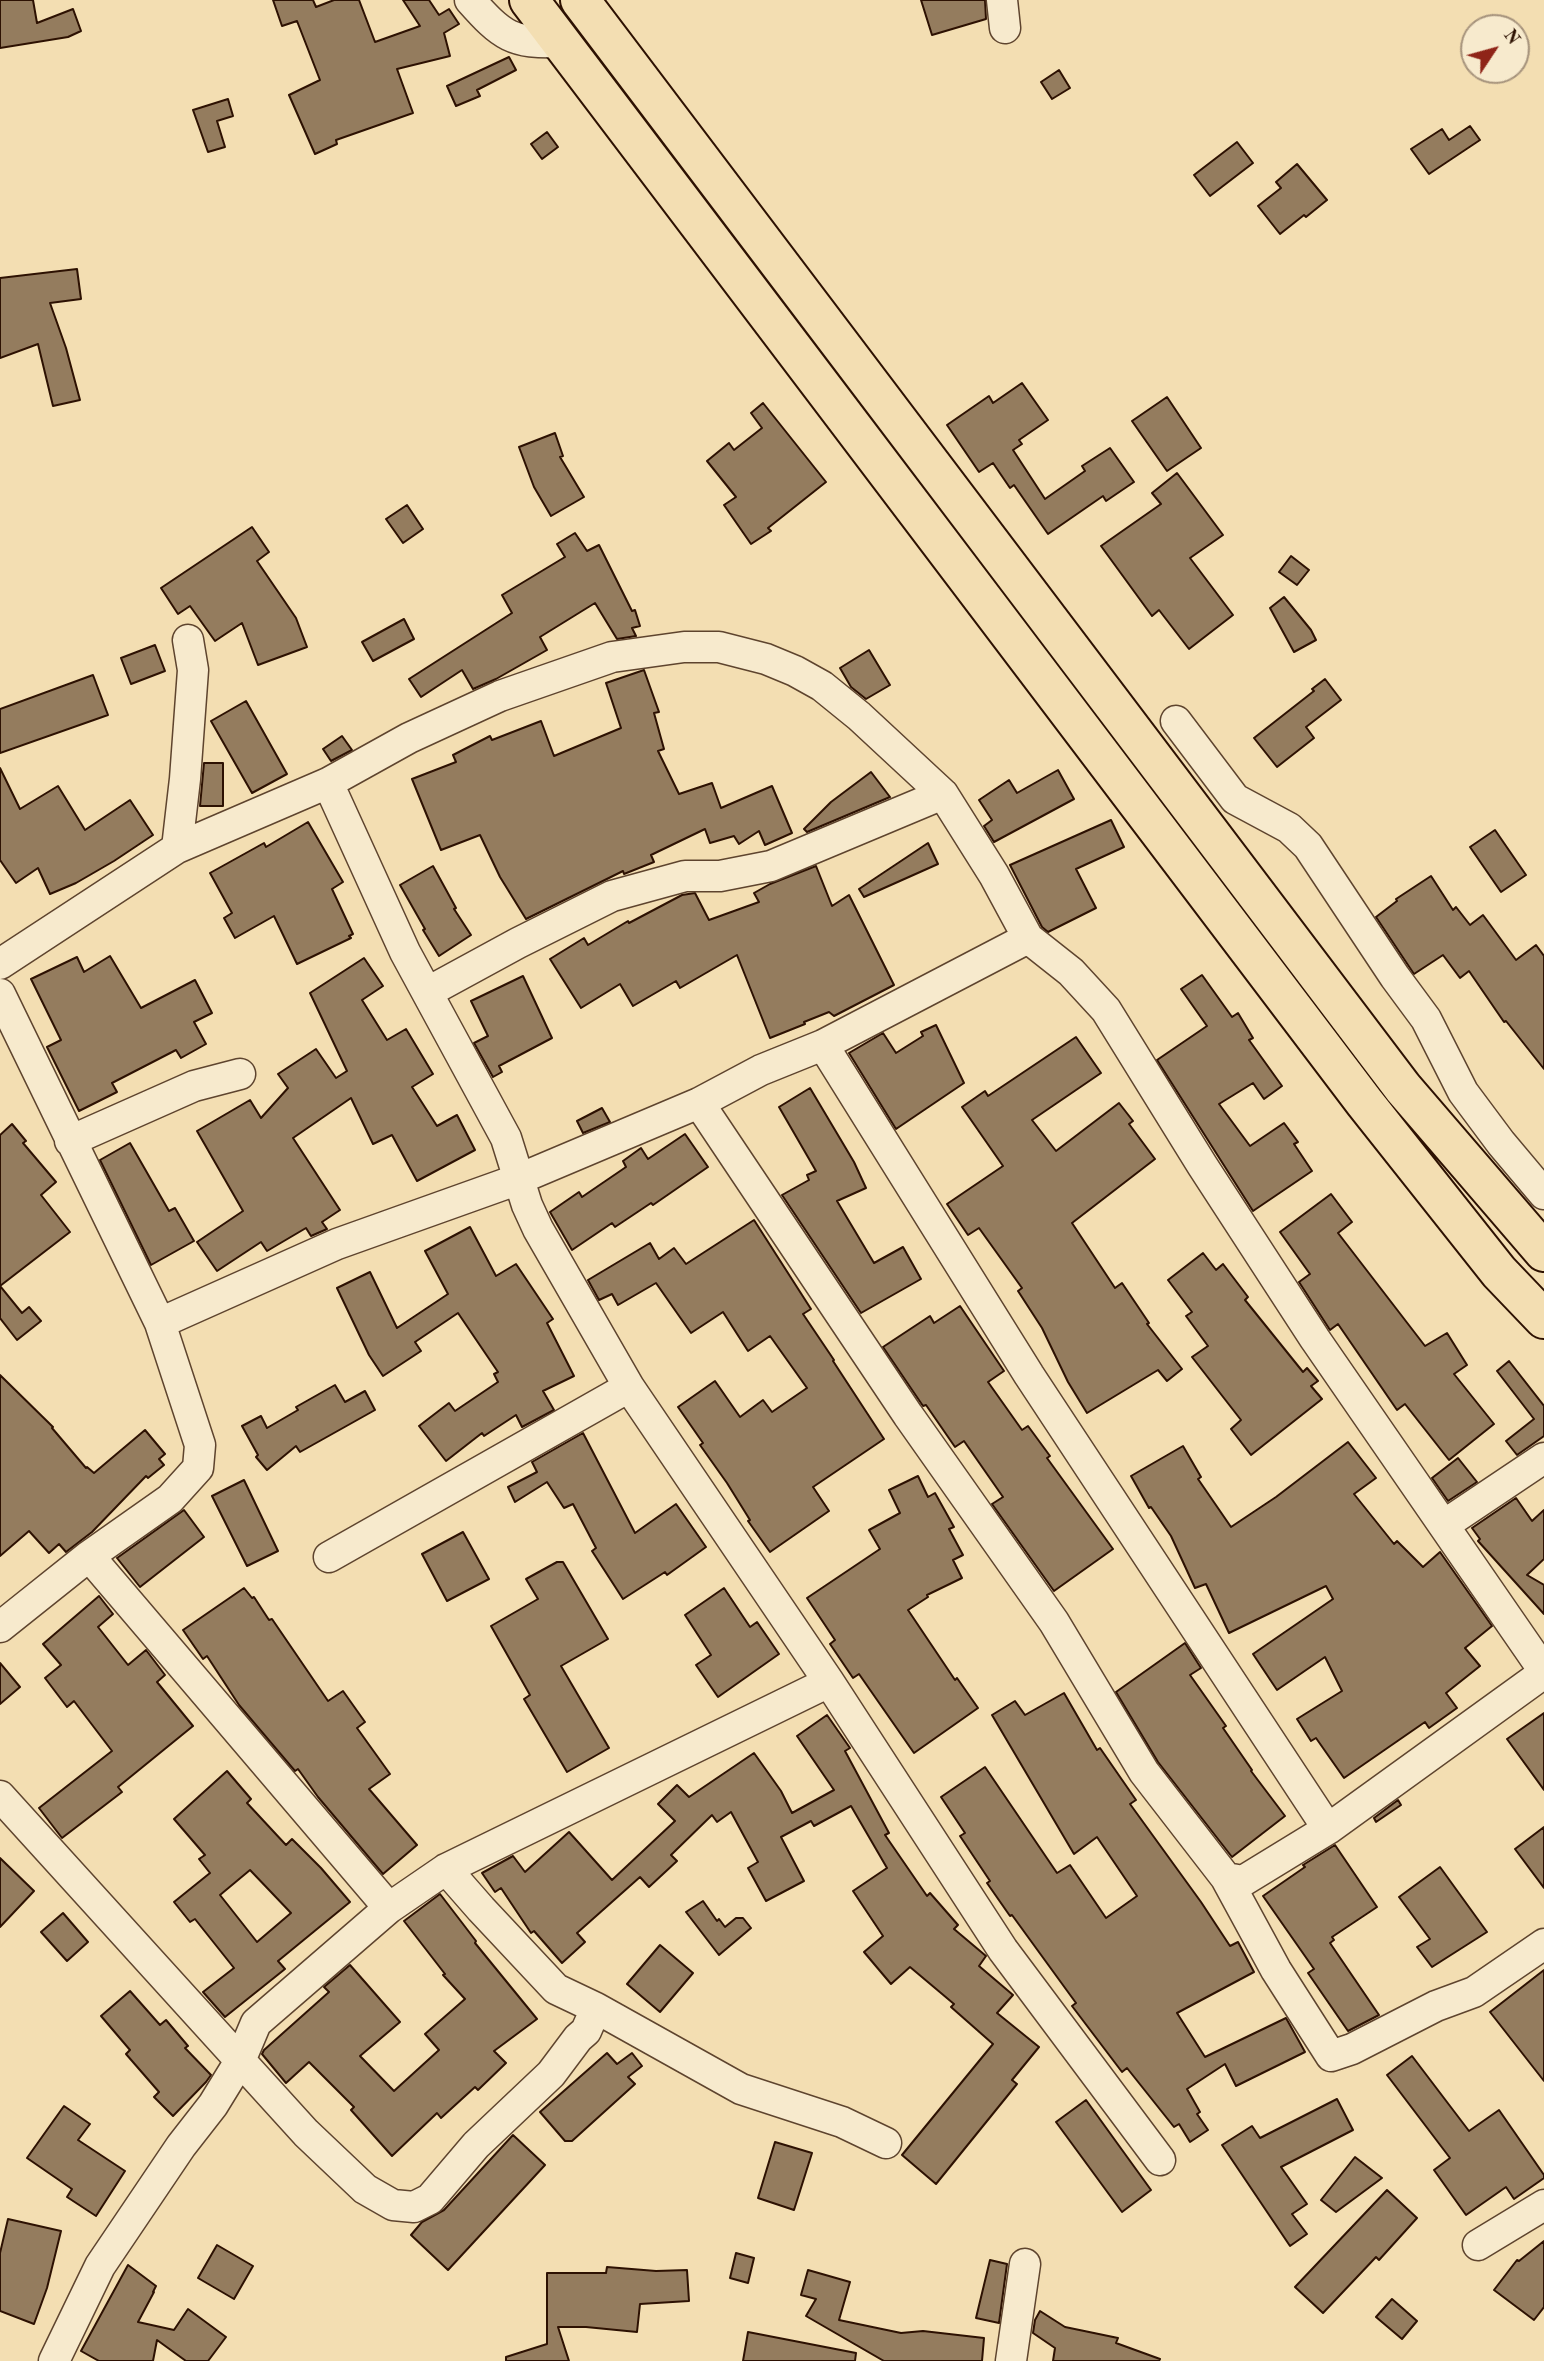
<!DOCTYPE html>
<html>
<head>
<meta charset="utf-8">
<style>
  body { margin:0 }
  #map { position:relative; width:1544px; height:2361px; overflow:hidden; background:#f3deb2; font-family:"Old Standard TT",serif }
  canvas { display:block }
  .north { position:absolute; left:1460px; top:14px; width:70px; height:70px; box-sizing:border-box; background:#f7eacd; border:2px solid #a6937c; border-radius:50%; rotate:54deg; font-size:19px; font-weight:700; line-height:28px; text-align:center; color:#2d1102 }
  .north::after { content:''; display:block; margin:auto; width:24px; height:32px; background:#8f2418; clip-path:polygon(50% 0,100% 100%,50% 72%,0 100%) }
</style>
</head>
<body>
<div id="map">
<canvas width="1544" height="2361"></canvas>
<div class="north">N</div>
</div>
<script>
const g = document.querySelector('canvas').getContext('2d');
g.lineJoin = 'round';
function fillPath(path, color) {
  g.fillStyle = color;
  g.fill(path, 'evenodd');
}
function stroke(path, color, width, dash) {
  g.strokeStyle = color;
  g.lineWidth = width;
  g.lineCap = dash ? 'butt' : 'round';
  g.setLineDash(dash || []);
  g.stroke(path);
}
const building = new Path2D(`
  M0 0H33L37 23 73 9 81 31 68 37 0 48Z
  M273 0H313L316 7 334 0H359L375 42 420 26 403 0H429L439 15 449 9 459 24 444 33 450 56 397 69 413 113 336 140 337 144 315 154 289 95 320 80 297 21 282 26Z
  M921 0H985L986 19 932 35Z
  M509 57 516 70 477 90 480 96 456 106 447 86Z
  M1059 70 1070 88 1052 99 1041 82Z
  M228 99 233 116 217 121 225 147 208 152 193 110Z
  M1470 126 1480 140 1429 174 1411 149 1442 129 1449 140Z
  M547 132 558 147 542 159 531 144Z
  M1237 142 1253 163 1210 196 1194 175Z
  M1297 164 1327 200 1306 217 1304 215 1280 234 1258 206 1281 188 1276 182Z
  M77 269 81 299 50 303 66 348 80 400 53 406 38 344 0 358V278Z
  M1022 383 1048 420 1019 440 1022 444 1013 450 1045 499 1085 471 1082 466 1110 448 1134 482 1106 501 1103 496 1048 534 1014 485 1010 488 993 463 979 472 947 425 989 396 993 403Z
  M1167 397 1201 448 1167 471 1132 421Z
  M763 403 826 482 768 528 771 531 751 544 724 505 736 497 707 461 729 443 734 450 762 428 751 413Z
  M555 433 563 456 560 457 584 497 551 516 534 487 519 447Z
  M1177 473 1223 535 1190 558 1233 615 1189 649 1159 610 1152 616 1101 546 1161 504 1152 493Z
  M407 505 423 529 403 543 386 519Z
  M252 527 269 552 257 561 296 618 307 647 258 665 242 623 215 641 190 606 178 614 161 588Z
  M575 533 587 551 599 545 632 611 635 610 640 626 632 628 636 636 617 639 595 603 540 637 547 650 496 679 473 689 462 670 421 697 409 679 512 613 502 595 565 557 557 544Z
  M1291 556 1309 570 1297 585 1279 572Z
  M1284 597 1311 630 1316 640 1294 652 1270 608Z
  M404 619 414 639 373 661 362 642Z
  M155 645 165 671 131 684 121 658Z
  M869 650 890 685 866 699 851 687 840 668Z
  M644 670 659 712 654 713 664 749 658 751 679 794 712 783 721 808 772 786 792 833 765 845 759 831 739 844 734 836 710 843 705 829 651 855 654 862 624 874 623 871 526 919 500 877 480 835 441 850 412 779 456 762 453 755 490 736 492 740 541 721 554 756 621 728 606 683Z
  M93 675 108 715 0 753V709Z
  M1325 679 1341 700 1306 727 1314 738 1277 767 1254 738 1314 691 1312 689Z
  M246 701 287 774 252 793 211 721Z
  M342 736 352 750 331 761 323 749Z
  M204 763H223V806H200Z
  M0 768 20 809 58 786 85 830 130 800 153 835 114 861 76 883 50 894 38 868 16 883 0 860Z
  M1058 770 1074 799 994 842 984 826 992 820 979 800 1009 780 1017 793Z
  M871 772 890 797 807 832 804 829 831 802Z
  M1111 820 1124 847 1076 869 1096 908 1048 932 1042 927 1010 865Z
  M308 822 343 882 332 889 353 934 349 936 351 938 297 964 274 916 235 938 224 918 232 913 210 873 264 843 266 847Z
  M1495 830 1526 875 1501 892 1470 847Z
  M928 843 938 864 864 897 859 889Z
  M433 866 456 908 454 909 471 935 439 956 423 930 425 929 400 885Z
  M816 866 832 906 849 895 894 985 834 1016 829 1012 804 1022 805 1024 770 1038 737 955 680 988 676 981 633 1006 620 984 581 1008 550 959 584 938 588 945 628 921 629 923 682 895 695 893 709 920 759 902 754 893 770 884Z
  M1431 876 1453 910 1456 907 1470 925 1483 915 1516 960 1536 945 1544 956V1069L1506 1021 1504 1022 1469 971 1460 978 1443 955 1414 974 1376 917 1397 901 1396 899Z
  M110 956 141 1008 195 980 212 1013 194 1022 206 1044 181 1058 176 1050 112 1083 117 1092 79 1111 47 1047 61 1040 31 979 77 957 84 972Z
  M364 958 383 986 362 1000 387 1040 406 1029 433 1074 412 1087 437 1126 457 1115 475 1150 417 1181 392 1135 373 1144 351 1098 293 1138 340 1210 322 1222 327 1229 311 1236 306 1228 267 1251 261 1242 217 1271 197 1242 243 1211 197 1131 250 1100 261 1118 288 1088 278 1074 316 1049 336 1078 347 1071 310 993Z
  M1202 975 1232 1017 1238 1013 1253 1038 1249 1040 1282 1086 1264 1099 1253 1083 1219 1104 1250 1146 1284 1123 1298 1142 1294 1144 1312 1171 1253 1211 1157 1060 1207 1026 1181 989Z
  M523 976 552 1038 499 1066 502 1072 493 1077 474 1043 488 1036 471 1001Z
  M936 1025 964 1083 896 1129 849 1053 883 1033 896 1053 923 1036 921 1032Z
  M1076 1037 1101 1073 1032 1120 1056 1151 1119 1103 1133 1121 1129 1124 1155 1159 1072 1223 1115 1288 1122 1283 1149 1323 1147 1324 1182 1369 1167 1381 1158 1370 1087 1413 1068 1382 1042 1328 1018 1291 1022 1288 979 1228 968 1235 947 1204 1003 1166 962 1107 985 1091 988 1096Z
  M810 1088 854 1162 866 1188 837 1201 874 1263 903 1247 921 1279 861 1313 782 1195 809 1180 807 1175 816 1171 779 1107Z
  M602 1108 610 1122 583 1133 577 1121Z
  M12 1124 26 1141 23 1143 56 1182 41 1195 70 1232 0 1286 22 1313 29 1307 41 1321 17 1340 0 1318V1135Z
  M685 1134 708 1167 653 1205 651 1203 615 1227 612 1223 572 1250 550 1212 579 1192 582 1197 626 1167 623 1161 641 1148 648 1159Z
  M130 1143 169 1211 175 1208 194 1241 151 1265 100 1160Z
  M1331 1194 1352 1222 1338 1233 1425 1346 1447 1333 1467 1365 1454 1374 1494 1424 1449 1460 1405 1404 1397 1410 1338 1324 1330 1330 1299 1282 1310 1274 1280 1232Z
  M754 1220 811 1309 803 1314 834 1360 833 1361 884 1439 813 1487 829 1511 770 1552 748 1521 750 1520 727 1483 700 1445 703 1443 678 1407 715 1381 740 1417 763 1400 772 1412 807 1388 770 1336 748 1351 723 1312 691 1333 656 1283 618 1305 612 1294 599 1300 588 1280 650 1243 659 1259 674 1248 686 1264Z
  M470 1227 496 1276 516 1264 553 1319 547 1323 574 1376 543 1391 554 1410 522 1427 516 1415 484 1436 482 1433 446 1461 419 1426 449 1403 455 1411 498 1382 494 1374 498 1372 458 1313 415 1342 421 1351 383 1376 369 1355 337 1288 370 1272 397 1328 448 1294 425 1251Z
  M1203 1253 1216 1270 1223 1264 1248 1297 1245 1300 1303 1372 1307 1368 1318 1381 1311 1386 1322 1399 1251 1455 1231 1429 1241 1420 1192 1357 1208 1346 1186 1316 1192 1312 1168 1280Z
  M960 1306 1004 1371 988 1382 1022 1430 1028 1426 1050 1456 1047 1458 1113 1549 1054 1591 992 1504 1003 1497 964 1441 955 1447 926 1405 923 1406 883 1347 930 1316 934 1323Z
  M1509 1361 1544 1406V1436L1517 1455 1506 1441 1534 1419 1497 1371Z
  M0 1375 53 1427 52 1428 86 1468 87 1467 94 1473 145 1430 165 1454 159 1459 164 1465 148 1478 146 1476 92 1532 66 1552 59 1544 49 1553 29 1531 0 1556Z
  M335 1385 345 1402 365 1391 375 1410 300 1452 296 1446 267 1470 256 1457 258 1455 242 1426 261 1416 267 1428 298 1410 296 1407Z
  M583 1433 635 1533 676 1504 706 1547 667 1575 665 1572 623 1599 592 1551 596 1548 573 1504 564 1508 547 1482 515 1502 508 1487 537 1472 532 1462Z
  M1348 1442 1376 1478 1354 1494 1394 1544 1397 1541 1423 1567 1440 1552 1492 1626 1465 1648 1480 1666 1446 1693 1457 1708 1429 1728 1425 1722 1344 1778 1316 1738 1311 1741 1297 1719 1342 1691 1325 1657 1277 1690 1253 1654 1333 1599 1326 1586 1229 1633 1206 1584 1195 1588 1171 1536 1151 1507 1149 1508 1131 1476 1183 1446 1201 1477 1198 1479 1231 1527 1276 1497Z
  M1458 1458 1477 1482 1448 1501 1432 1478Z
  M918 1476 928 1497 935 1493 954 1527 949 1529 963 1555 953 1560 962 1578 927 1595 928 1597 908 1610 955 1680 957 1678 978 1708 914 1753 859 1674 853 1678 830 1644 835 1640 807 1598 880 1549 869 1530 900 1513 889 1490Z
  M244 1480 278 1551 247 1566 212 1496Z
  M1516 1498 1532 1521 1544 1510V1559L1527 1575 1544 1585V1614L1478 1541 1480 1539 1472 1528Z
  M184 1510 204 1537 140 1587 117 1558Z
  M463 1532 489 1579 447 1601 422 1554Z
  M557 1562H563L608 1639 561 1666 609 1748 567 1772 524 1699 530 1695 491 1626 538 1599 526 1579Z
  M244 1588 252 1598 254 1597 269 1620 272 1619 328 1701 343 1691 365 1722 357 1728 390 1774 369 1789 417 1845 383 1874 318 1797 298 1769 295 1771 239 1705 207 1656 203 1659 183 1630Z
  M724 1588 750 1627 757 1622 779 1654 718 1697 696 1665 711 1655 685 1615Z
  M99 1596 113 1614 98 1627 128 1665 146 1650 165 1675 157 1682 193 1726 118 1787 122 1792 62 1838 39 1808 112 1751 74 1701 67 1707 45 1678 61 1665 43 1644Z
  M1185 1643 1201 1668 1190 1675 1226 1726 1223 1728 1252 1770 1251 1771 1285 1816 1232 1857 1158 1762 1116 1692Z
  M0 1663 20 1687 0 1704Z
  M1064 1693 1097 1750 1100 1748 1136 1800 1130 1804 1201 1902 1230 1946 1238 1942 1254 1972 1177 2013 1205 2057 1286 2018 1305 2052 1236 2086 1225 2064 1187 2089 1200 2112 1197 2114 1208 2130 1190 2142 1179 2124 1174 2127 1127 2068 1122 2072 1072 2006 1076 2003 1012 1915 1010 1916 987 1883 990 1881 960 1836 965 1833 941 1797 985 1767 1057 1873 1070 1865 1106 1918 1137 1896 1097 1837 1074 1854 992 1715 1015 1701 1025 1715Z
  M1544 1713V1790L1507 1739Z
  M827 1715 850 1748 845 1751 889 1833 885 1835 927 1896 930 1893 958 1925 954 1929 986 1956 979 1966 1013 1995 997 2013 1039 2047 1012 2080 1017 2084 936 2184 902 2155 993 2044 951 2007 954 2004 910 1967 891 1984 864 1952 883 1936 853 1891 887 1868 851 1806 814 1826 811 1821 781 1837 804 1881 766 1901 748 1868 758 1862 731 1812 717 1822 712 1815 671 1855 677 1861 649 1887 640 1877 577 1933 585 1942 562 1963 534 1931 531 1933 501 1888 495 1892 482 1873 513 1856 525 1872 569 1832 612 1880 675 1821 658 1804 677 1785 689 1797 754 1753 781 1791 792 1813 834 1790 797 1736Z
  M227 1771 251 1799 247 1803 286 1845 292 1839 321 1868 350 1902 278 1961 285 1969 225 2017 203 1992 234 1968 195 1919 190 1922 174 1902 210 1873 199 1859 205 1855 174 1819ZM250 1870 291 1913 257 1942 220 1895Z
  M1398 1800 1401 1805 1376 1822 1374 1818Z
  M1544 1827V1888L1515 1849Z
  M1335 1845 1377 1907 1332 1937 1334 1940 1330 1943 1379 2015 1348 2031 1308 1973 1314 1969 1263 1896 1305 1867 1303 1865Z
  M0 1858 34 1891 0 1927Z
  M1440 1867 1487 1932 1432 1967 1417 1947 1430 1939 1399 1897Z
  M440 1894 476 1941 475 1943 537 2019 494 2051 506 2063 478 2090 475 2087 441 2118 437 2113 392 2156 351 2110 354 2107 309 2062 286 2083 262 2054 264 2050 329 1992 324 1987 350 1965 400 2022 360 2056 394 2091 439 2050 425 2034 465 1999 443 1975 445 1974 404 1921Z
  M703 1901 717 1921 719 1919 725 1927 736 1918H743L751 1928 719 1955 686 1912Z
  M63 1913 88 1942 67 1961 41 1932Z
  M660 1945 693 1973 660 2012 627 1984Z
  M1544 1970V2081L1490 2012Z
  M130 1991 160 2025 166 2020 188 2046 185 2048 211 2075 206 2082 173 2116 154 2097 159 2092 126 2054 130 2050 101 2016Z
  M607 2053 617 2064 632 2053 642 2066 628 2077 635 2084 572 2141H565L540 2112Z
  M1412 2056 1469 2131 1499 2110 1544 2175V2178L1514 2199 1506 2187 1466 2215 1434 2170 1450 2158 1387 2075Z
  M1337 2099 1353 2130 1281 2167 1307 2204 1292 2214 1307 2234 1290 2246 1222 2145 1252 2126 1260 2138Z
  M1086 2100 1151 2190 1122 2212 1056 2122Z
  M64 2106 90 2124 78 2140 125 2171 96 2216 67 2197 72 2189 27 2158Z
  M513 2135 545 2165 448 2270 411 2235 422 2222 444 2210Z
  M775 2142 812 2153 794 2210 758 2198Z
  M1355 2157 1382 2178 1336 2212 1321 2200Z
  M1387 2190 1417 2218 1379 2260 1376 2257 1323 2313 1295 2287Z
  M8 2219 61 2231 47 2288 34 2324 0 2311V2253Z
  M1544 2241V2307L1534 2320 1494 2290 1517 2260 1519 2261Z
  M217 2245 253 2266 234 2299 198 2278Z
  M736 2253 754 2258 748 2283 730 2278Z
  M990 2260 1007 2264 999 2323 976 2318Z
  M128 2265 156 2286 153 2292H154L138 2322 174 2330 188 2309 226 2337 208 2361H186L157 2340 153 2361H99L81 2351Z
  M607 2267 656 2271 687 2270 689 2301 640 2304 637 2332 586 2327H558L569 2361H506V2357L547 2344V2273H606Z
  M808 2270 850 2282 839 2320 901 2333 923 2331 984 2338 982 2361H884L806 2316 816 2299 801 2295Z
  M1392 2299 1417 2321 1402 2339 1376 2317Z
  M1040 2311 1065 2327 1118 2338 1116 2343 1160 2359 1159 2361H1053L1055 2348 1033 2333 1035 2320Z
  M748 2332 856 2353 855 2361H743Z`);
const minor = new Path2D(`
  M470 0C502 36 512 44 561 42
  M1002 0 1005 28
  M1176 721 1235 799 1289 828 1308 846 1395 977 1426 1019 1463 1092 1501 1143 1544 1194
  M328 783 405 952 506 1138 527 1205 538 1229 629 1387 829 1682 1003 1950 1160 2160
  M177 848 185 779 193 670 188 640
  M0 964 177 848 328 783 409 738 500 696 612 657 684 647H719L766 659 795 671 822 686 859 716 943 794 994 875 1028 938 1071 972 1106 1010 1202 1165 1315 1339 1544 1671
  M428 992 518 943 612 896 685 876H720L771 866 943 794
  M0 994 160 1323 200 1445 198 1468 170 1499 89 1556 0 1627
  M823 1045 1029 1375 1328 1829
  M699 1103 908 1415 1054 1622 1144 1772 1226 1878 1276 1970 1331 2056 1352 2049 1436 2006 1474 1992 1544 1944
  M70 1141 194 1086 240 1074
  M160 1323 337 1244 519 1179 699 1103 761 1070 823 1045 1028 938
  M1444 1525 1544 1458
  M89 1556 389 1908
  M329 1557 629 1387
  M0 1796 306 2133 365 2189 393 2205 414 2207 430 2199 476 2145 551 2074 578 2038 586 2031 596 2008 556 1989 481 1909 446 1869
  M1226 1878 1243 1881 1328 1829 1544 1673
  M596 2008 741 2089 842 2122 886 2143
  M1478 2245 1544 2205
  M54 2361 100 2266 181 2146 213 2105 240 2061 256 2023 389 1908 446 1869 829 1682
  M1011 2361 1025 2264`);
const highway = new Path2D(`
  M529 0 1365 1103 1499 1272 1544 1319
  M580 0 1403 1088 1544 1252`);
fillPath(building, '#947c5e');
stroke(building, '#2d1102', 2);
stroke(minor, '#5e442e', 33);
stroke(highway, '#2d1102', 42);
stroke(minor, '#f7eacd', 30);
stroke(highway, '#f3deb2', 38);
</script>
</body>
</html>
